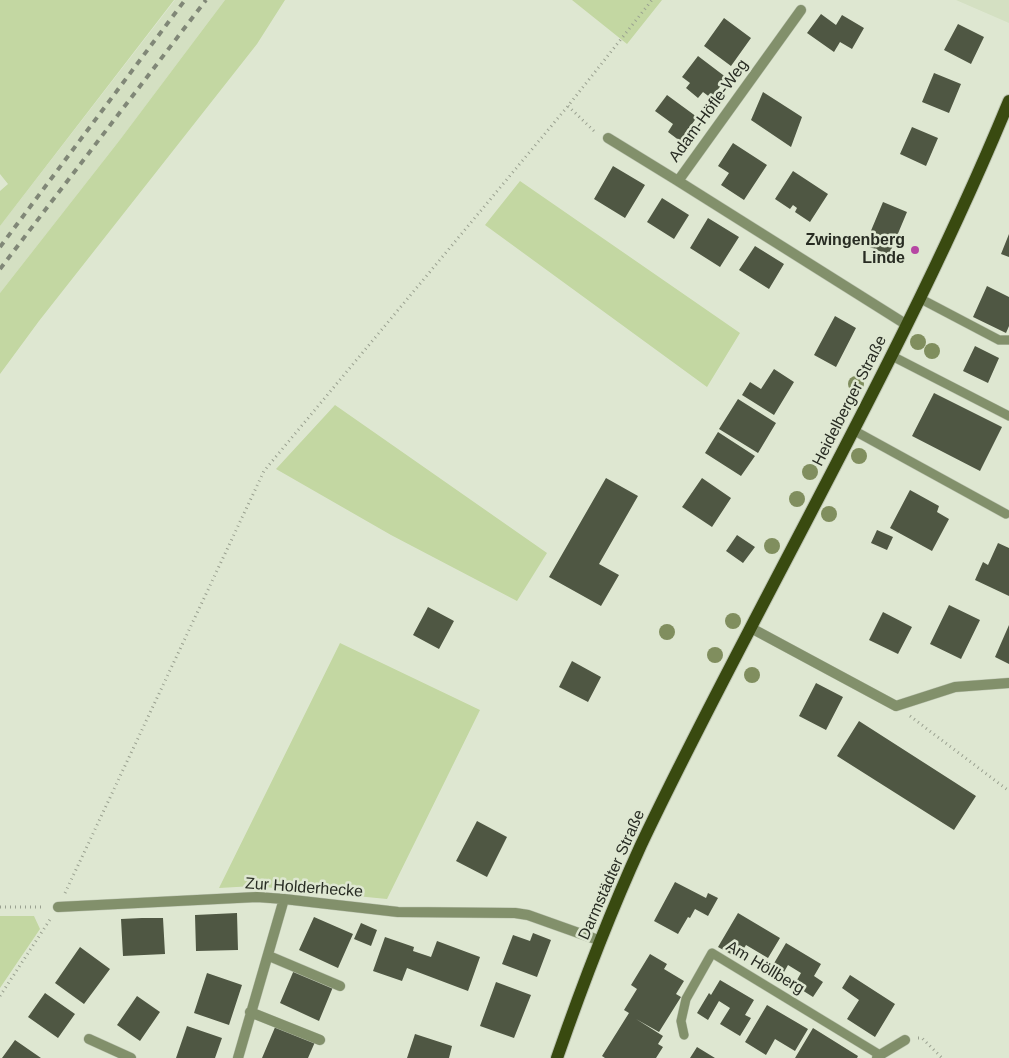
<!DOCTYPE html>
<html>
<head>
<meta charset="utf-8">
<style>
  body { margin:0 }
  canvas { display:block; background:#dee7d1 }
</style>
</head>
<body>
<canvas width="1009" height="1058"></canvas>
<script>
const g = document.querySelector('canvas').getContext('2d');
g.lineJoin = 'round';
function fillPath(path, color) {
  g.fillStyle = color;
  g.fill(path, 'evenodd');
}
function stroke(path, color, width, dash) {
  g.strokeStyle = color;
  g.lineWidth = width;
  g.lineCap = dash ? 'butt' : 'round';
  g.setLineDash(dash || []);
  g.stroke(path);
}
function write(font, color, halo, rows, align = 'center') {
  g.font = font + ' Helvetica,sans-serif';
  g.lineWidth = 5;
  g.setLineDash([]);
  g.textBaseline = 'middle';
  g.strokeStyle = halo;
  g.fillStyle = color;
  for (const [text, x, y, turn = 0] of rows) {
    g.save();
    g.translate(x, y);
    g.rotate((+turn || 0) * Math.PI / 180);
    g.textAlign = isNaN(turn) ? turn : align;
    if (halo) g.strokeText(text, 0, 0);
    g.fillText(text, 0, 0);
    g.restore();
  }
}
const built = new Path2D(`
  M175 0H225L119 141 0 293V226Z
  M956 0H1009V23Z`);
const green = new Path2D(`
  M0 0H174L0 226V191L8 184 0 174Z
  M225 0H285L257 44 39 321 0 374V293L119 141Z
  M572 0H662L627 44Z
  M520 181 740 333 707 387 485 225Z
  M335 405 547 553 517 601 391 535 276 469Z
  M340 643 480 710 387 899 254 886 219 888Z
  M0 916H34L40 929 0 988Z`);
const building = new Path2D(`
  M821 14 836 25 842 15 864 28 852 49 840 42 834 52 807 33Z
  M724 18 751 38 731 66 704 46Z
  M958 24 984 37 971 64 944 50Z
  M698 56 727 78 711 98 703 92 698 98 686 88 690 83 682 77Z
  M934 73 961 84 949 113 922 102Z
  M763 92 802 117 791 147 751 120Z
  M667 95 697 117 680 141 668 132 673 124 655 111Z
  M912 127 938 138 926 166 900 154Z
  M733 143 767 165 744 200 721 185 729 173 718 166Z
  M613 166 645 185 625 218 594 199Z
  M793 171 828 194 810 222 795 212 797 208 793 205 790 209 775 199Z
  M662 198 689 215 674 239 647 222Z
  M883 202 907 212 889 255 865 245Z
  M708 218 739 237 720 267 690 248Z
  M1009 234V257L1001 254Z
  M755 246 784 264 769 289 739 270Z
  M987 286 1009 297V326L1006 333 973 317Z
  M835 316 856 328 836 367 814 355Z
  M975 346 999 358 988 383 963 371Z
  M774 369 794 382 774 415 742 395 750 382 761 389Z
  M934 393 1002 427 980 471 912 436Z
  M738 399 776 423 758 453 719 429Z
  M718 432 755 456 741 476 705 453Z
  M606 478 638 496 599 564 619 575 601 606 549 577Z
  M702 478 731 498 712 527 682 507Z
  M910 490 939 506 937 512 949 519 932 551 890 528Z
  M877 530 893 537 887 550 871 543Z
  M737 535 755 547 743 563 726 551Z
  M998 543 1009 548V596L975 580 983 562 988 565Z
  M949 605 980 620 961 659 930 644Z
  M428 607 454 621 439 649 413 635Z
  M883 612 912 627 898 654 869 640Z
  M1009 625V664L995 657Z
  M572 661 601 677 588 702 559 687Z
  M816 683 843 697 826 730 799 716Z
  M859 721 976 796 954 830 837 756Z
  M477 821 507 837 487 877 456 861Z
  M675 882 706 898 708 893 718 898 708 916 695 909 690 918 688 917 678 934 654 921Z
  M237 913 238 950 196 951 195 915Z
  M738 913 780 938 768 958 746 945 738 958 718 947Z
  M314 917 353 934 338 968 299 950Z
  M142 918H163L165 954 123 956 121 919Z
  M361 923 377 930 371 946 354 939Z
  M533 933 551 940 537 977 502 964 513 935 530 941Z
  M385 937 414 947 413 951 431 957 437 941 480 957 468 991 407 968 402 981 373 971Z
  M786 943 821 964 814 976 823 982 813 997 794 985 801 973 788 965 784 972 773 965Z
  M80 947 110 969 84 1004 55 983Z
  M650 954 667 964 664 969 684 981 676 994 681 997 659 1032 636 1019 663 1036 658 1044 663 1047 656 1058H605L602 1056 629 1013 624 1010 637 989 631 985Z
  M294 970 333 987 319 1021 280 1003Z
  M207 973 242 985 229 1025 194 1013Z
  M850 975 895 1004 875 1037 847 1019 859 1000 842 988Z
  M720 980 754 1000 745 1015 751 1018 740 1036 720 1024 730 1008 719 1001 708 1020 697 1013 709 993 711 995Z
  M496 982 531 995 514 1038 480 1026Z
  M45 993 75 1014 58 1038 28 1017Z
  M137 996 160 1012 140 1041 117 1025Z
  M767 1005 808 1029 795 1051 775 1039 766 1055 745 1042Z
  M276 1025 315 1042 308 1058H262Z
  M187 1026 222 1038 215 1058H176Z
  M813 1028 858 1056 857 1058H795Z
  M415 1034 452 1046 449 1058H407Z
  M15 1040 41 1058H2Z
  M697 1047 715 1058H690Z`);
const path = new Path2D(`
  M568 106 595 132
  M910 716 1009 791
  M65 893 264 471 568 106 652 0
  M0 907H44
  M0 996 51 918
  M918 1038H922L942 1058`);
const lane = new Path2D(`
  M921 299 999 340H1009
  M892 356 1009 416
  M853 430 1006 514
  M684 1035 681 1021 686 999 712 953 880 1055`);
const street = new Path2D(`
  M801 10 678 181 907 325
  M608 138 678 181
  M751 628 896 706 955 687 1009 683
  M58 907 257 897 284 899 398 912 515 913 528 915 601 941
  M269 956 340 986
  M250 1012 320 1040
  M89 1039 131 1058
  M238 1058 284 899
  M877 1058 880 1055 905 1040`);
const primary = new Path2D(`
  M557 1058C582 986 609 915 641 845 675 773 712 702 749 631 840 456 934 283 1009 101`);
const rail = new Path2D(`
  M0 247 185 0
  M0 269 206 0`);
const trees = [
  [918,342],
  [932,351],
  [856,384],
  [859,456],
  [810,472],
  [797,499],
  [829,514],
  [772,546],
  [733,621],
  [667,632],
  [715,655],
  [752,675]
];
const markers = [
  [915,250,5,"#b646a3"]
];
const streetNames = [
  ["Adam-Höfle-Weg",709,111,-54],
  ["Heidelberger Straße",850,401,-63],
  ["Darmstädter Straße",612,875,-66],
  ["Zur Holderhecke",304,888,4],
  ["Am Höllberg",765,968,31]
];
const poiNames = [
  ["Zwingenberg",905,241],
  ["Linde",905,259]
];
fillPath(built, '#d4e0c2');
fillPath(green, '#c3d7a2');
fillPath(building, '#4f5743');
stroke(lane, '#bdc5b2', 10);
stroke(street, '#bdc5b2', 11);
stroke(primary, '#bdc5b2', 14);
stroke(path, '#9aa190', 3, [1, 4]);
stroke(lane, '#82906b', 9);
stroke(street, '#82906b', 10);
stroke(primary, '#394a10', 12);
stroke(rail, '#808777', 4, [6, 6]);
g.fillStyle = '#808e5e';
for (const [x, y] of trees) {
  g.beginPath();
  g.arc(x, y, 8, 0, 2 * Math.PI);
  g.fill();
}
for (const [x, y, r, color] of markers) {
  const dot = new Path2D();
  dot.arc(x, y, r, 0, 2 * Math.PI);
  g.fillStyle = color;
  g.fill(dot);
  stroke(dot, '#dee7d1', 2);
}
write('16px', '#282c23', '#dee7d1', streetNames);
write('bold 16px', '#282c23', '#dee7d1', poiNames, 'right');
</script>
</body>
</html>
